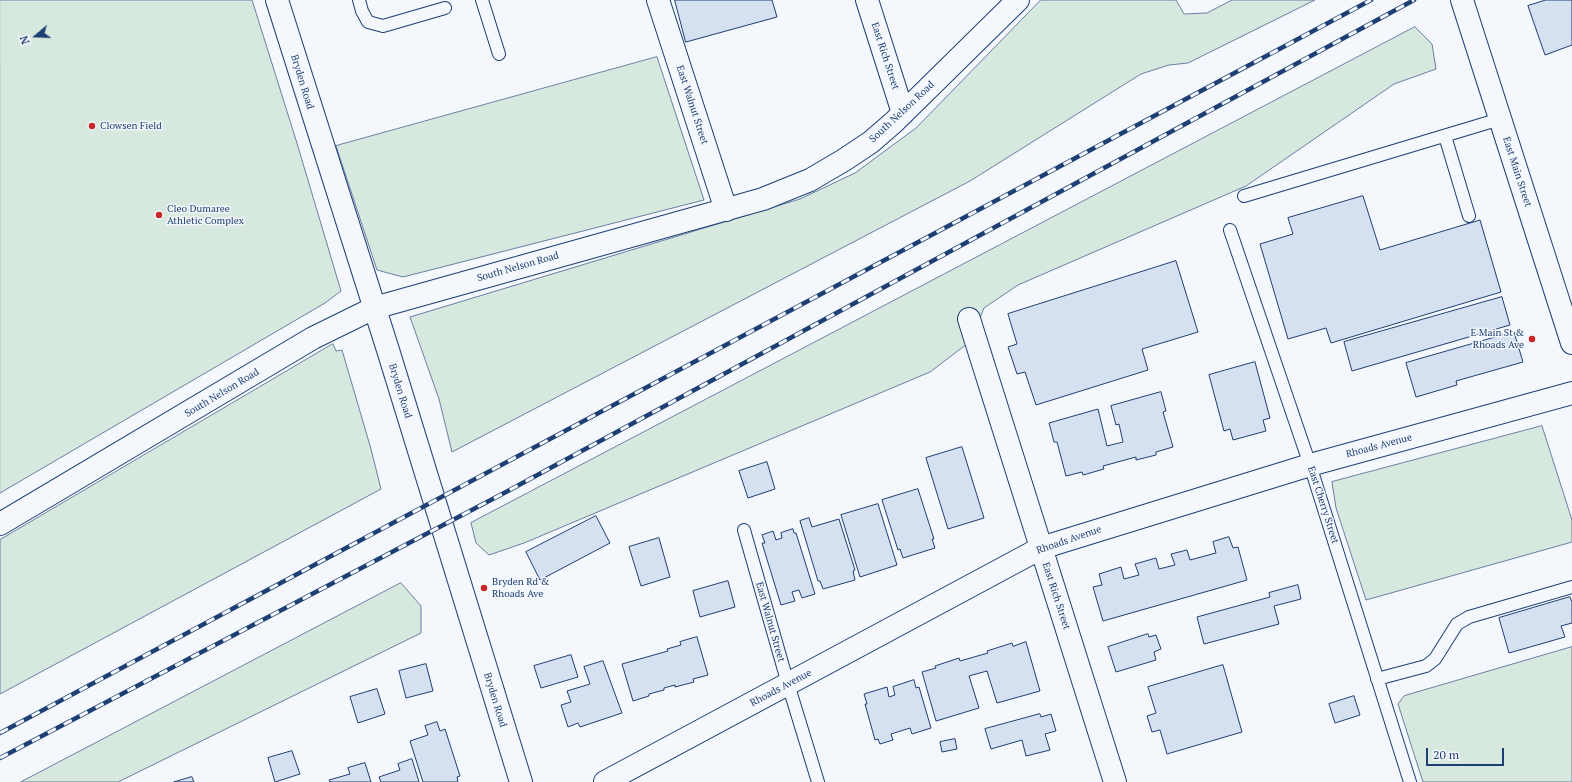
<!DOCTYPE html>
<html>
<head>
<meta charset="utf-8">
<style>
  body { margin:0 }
  #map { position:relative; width:1572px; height:782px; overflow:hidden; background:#f4f7fb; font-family:"PT Serif",serif }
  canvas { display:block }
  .north { position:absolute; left:16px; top:16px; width:40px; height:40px; -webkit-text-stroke:3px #f4f7fb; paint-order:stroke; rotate:251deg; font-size:11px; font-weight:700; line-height:16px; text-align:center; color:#1d3f73 }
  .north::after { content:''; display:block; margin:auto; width:14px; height:18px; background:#1d3f73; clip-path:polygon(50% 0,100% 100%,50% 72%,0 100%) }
  .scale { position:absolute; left:1426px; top:748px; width:78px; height:18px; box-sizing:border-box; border:2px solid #1d3f73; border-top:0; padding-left:5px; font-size:12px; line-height:14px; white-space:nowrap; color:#1d3f73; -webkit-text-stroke:3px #f4f7fb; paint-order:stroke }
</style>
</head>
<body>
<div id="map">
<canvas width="1572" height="782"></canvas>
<div class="north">N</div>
<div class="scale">20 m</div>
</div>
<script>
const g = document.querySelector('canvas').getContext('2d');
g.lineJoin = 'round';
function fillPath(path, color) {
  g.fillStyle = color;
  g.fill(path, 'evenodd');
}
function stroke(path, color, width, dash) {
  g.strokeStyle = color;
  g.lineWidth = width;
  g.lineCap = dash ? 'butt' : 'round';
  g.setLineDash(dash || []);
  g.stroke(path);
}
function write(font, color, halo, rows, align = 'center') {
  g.font = font + ' "PT Serif",serif';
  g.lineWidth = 3;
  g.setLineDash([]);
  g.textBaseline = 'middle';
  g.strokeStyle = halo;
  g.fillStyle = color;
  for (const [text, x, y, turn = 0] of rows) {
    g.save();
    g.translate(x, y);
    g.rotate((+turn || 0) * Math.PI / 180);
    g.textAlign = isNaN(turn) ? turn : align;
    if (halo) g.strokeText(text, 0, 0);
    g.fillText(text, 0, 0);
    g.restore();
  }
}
const green = new Path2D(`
  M0 0H252L296 140 341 291 325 303 0 493Z
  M1041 0H1176L1184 14 1207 13 1232 0H1315L1188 63 1169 65 1141 74 970 181 452 452 439 399 410 317 800 199 855 173 916 128Z
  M1415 27 1432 44 1436 69 1394 84 1246 186 1018 285 984 308 971 341 930 372 524 543 489 555 476 543 471 523Z
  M657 57 704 200 403 277 377 270 336 146Z
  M333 344 336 351 342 350 371 449 381 489 0 694V540Z
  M1542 426 1572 520V542L1366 600 1336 508 1332 482Z
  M401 583 421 606V633L118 782H21Z
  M1572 647V782H1423L1398 704 1404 696Z`);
const building = new Path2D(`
  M675 0H772L777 17 686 42Z
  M1546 0H1572V45L1545 55 1528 6Z
  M1363 196 1380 250 1480 220 1501 292 1331 343 1326 328 1288 339 1260 244 1293 234 1288 218Z
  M1176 261 1198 332 1142 349 1148 370 1036 405 1025 372 1017 374 1008 347 1017 344 1008 314Z
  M1502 297 1510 325 1352 371 1344 342Z
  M1514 332 1523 362 1456 381 1457 385 1416 397 1406 363Z
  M1255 362 1270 418 1263 420 1266 431 1233 440 1230 429 1224 431 1209 375Z
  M1161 392 1166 411 1163 412 1173 447 1156 452V455L1136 460V457L1103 466 1104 469 1083 475 1082 472 1066 476 1057 442H1054L1049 423 1098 409 1107 446 1123 442 1119 424 1116 425 1111 406Z
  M962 447 984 518 948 529 926 458Z
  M767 462 775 489 748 498 739 471Z
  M918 489 934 539H932L935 548 903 558 900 549 898 550 882 500Z
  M878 504 897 565 860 577 841 515Z
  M596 516 610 543 540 580 526 552Z
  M809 518 812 527 839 519 855 570 853 571 855 580 823 589 820 581H818L800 521Z
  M793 529 794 533H796L815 594 802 598 799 590 792 592 795 601 781 605 762 543H765L762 535 773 531 776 540 782 538 781 533Z
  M1229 537 1233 548 1238 547 1247 580 1103 621 1093 587 1102 585 1099 574 1121 567 1124 579 1139 575 1135 564 1156 558 1159 569 1175 565 1171 554 1187 550 1190 560 1216 553 1213 542Z
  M659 538 670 577 641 586 629 547Z
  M728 581 735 607 700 617 693 591Z
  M1298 585 1301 599 1274 606 1279 624 1204 644 1197 617 1270 597 1269 593Z
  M1570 597 1572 602V623L1561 626 1565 637 1509 653 1499 618Z
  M1148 634 1149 637 1156 635 1161 649 1154 652 1156 660 1116 672 1108 647Z
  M697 637 708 675 693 679 694 682 675 687V685L664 688V690L649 694V696L633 701 622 664 668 651 667 649 681 645 680 642Z
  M1026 642 1040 691 997 703 987 671 969 676 979 708 936 721 922 672 936 668 935 666 959 658 960 661 988 653 987 651 1012 643 1013 646Z
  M571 655 578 677 541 688 534 666Z
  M603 661 622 713 580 727 578 723 568 727 561 705 571 702 567 691 590 684 584 667Z
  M426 664 433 691 406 698 399 671Z
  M1223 665 1242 732 1167 754 1160 730 1152 732 1147 716 1156 713 1148 687Z
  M914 680 916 688 919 687 931 728 912 734 910 728 891 734 893 740 880 744 878 739 875 740 865 704H867L864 694 887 687 889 697 895 695 893 687Z
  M377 689 385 714 358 723 350 697Z
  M1354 696 1360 715 1335 723 1329 704Z
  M1040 714 1041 717 1051 714 1056 731 1045 734 1050 750 1026 756 1022 740 991 749 985 729Z
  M437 722 440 731 445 729 460 776 457 777 458 782H423L410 741 428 735 425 726Z
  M955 739 957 749 942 752 940 742Z
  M292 751 300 774 275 782 268 758Z
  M412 759 419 782H381L379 777 400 770 398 764Z
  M365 763 371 782H330L329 780 350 774 348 768Z
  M192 777 194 782H174Z`);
const service = new Path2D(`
  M359 0 362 11 368 22 383 26 445 8
  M482 0 499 54
  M1445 136 1469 216
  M1244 196 1500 119
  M1230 230 1310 465 1410 782
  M744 530 788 684 818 782
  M1377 679 1426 666 1435 659 1457 624 1469 617 1572 587`);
const minor = new Path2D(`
  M277 0 388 350 521 782
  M658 0 726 210
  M867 0 903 113
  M969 319 1115 782
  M605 782 1041 548 1310 465 1572 393`);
const secondary = new Path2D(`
  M0 524 313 338 374 308 763 199 810 180 844 160 871 142 894 122 1018 0`);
const primary = new Path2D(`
  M1462 0 1572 343`);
const rail = new Path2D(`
  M0 733 1371 0
  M0 758 506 492 1414 0`);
const markers = [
  [92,126,4,"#c62828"],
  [159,215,4,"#c62828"],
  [1532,339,4,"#c62828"],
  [484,588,4,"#c62828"]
];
const streetNames = [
  ["East Rich Street",885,56,72],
  ["Bryden Road",302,82,73],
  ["East Walnut Street",692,105,72],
  ["South Nelson Road",902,112,-43],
  ["East Main Street",1517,172,72],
  ["South Nelson Road",518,267,-16],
  ["Bryden Road",400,391,73],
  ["South Nelson Road",222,393,-31],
  ["Rhoads Avenue",1379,446,-15],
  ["East Cherry Street",1323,505,72],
  ["Rhoads Avenue",1069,540,-19],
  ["East Rich Street",1056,596,72],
  ["East Walnut Street",770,622,74],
  ["Rhoads Avenue",781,688,-28],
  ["Bryden Road",495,700,73]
];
const poiNames = [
  ["Clowsen Field",100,126],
  ["Cleo Dumaree",167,209],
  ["Athletic Complex",167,221],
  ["E Main St &",1524,333,"right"],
  ["Rhoads Ave",1524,345,"right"],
  ["Bryden Rd &",492,582],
  ["Rhoads Ave",492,594]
];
fillPath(green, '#d7e8df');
stroke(green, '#687fa3', 1);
fillPath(building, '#d5e0f0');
stroke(building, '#1d3f73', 1);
stroke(service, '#1d3f73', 14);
stroke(minor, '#1d3f73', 24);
stroke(secondary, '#1d3f73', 24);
stroke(primary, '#1d3f73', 24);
stroke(service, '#f4f7fb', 12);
stroke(minor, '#f4f7fb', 22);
stroke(secondary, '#f4f7fb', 22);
stroke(primary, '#f4f7fb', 22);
stroke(rail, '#1d3f73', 4.5);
stroke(rail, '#f4f7fb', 3, [9]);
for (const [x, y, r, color] of markers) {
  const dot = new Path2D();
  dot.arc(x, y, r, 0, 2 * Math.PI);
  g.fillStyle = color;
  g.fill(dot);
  stroke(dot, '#f4f7fb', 1.5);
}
write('10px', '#1d3f73', '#f4f7fb', streetNames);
write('10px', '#1d3f73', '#f4f7fb', poiNames, 'left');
</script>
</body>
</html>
